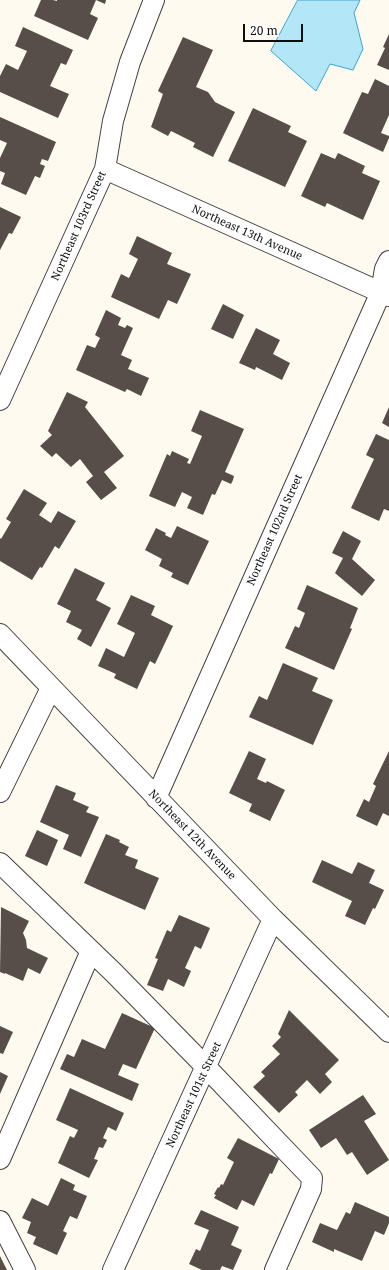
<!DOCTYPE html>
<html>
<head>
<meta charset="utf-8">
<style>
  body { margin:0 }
  #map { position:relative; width:389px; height:1270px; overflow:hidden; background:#fffaef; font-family:"Noto Serif",serif }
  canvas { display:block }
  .scale { position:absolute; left:243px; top:24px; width:60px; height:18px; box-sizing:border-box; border:2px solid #0e0e0e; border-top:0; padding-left:5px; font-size:12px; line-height:14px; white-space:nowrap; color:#0e0e0e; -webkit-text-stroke:3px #fff; paint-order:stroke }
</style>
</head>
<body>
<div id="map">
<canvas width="389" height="1270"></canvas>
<div class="scale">20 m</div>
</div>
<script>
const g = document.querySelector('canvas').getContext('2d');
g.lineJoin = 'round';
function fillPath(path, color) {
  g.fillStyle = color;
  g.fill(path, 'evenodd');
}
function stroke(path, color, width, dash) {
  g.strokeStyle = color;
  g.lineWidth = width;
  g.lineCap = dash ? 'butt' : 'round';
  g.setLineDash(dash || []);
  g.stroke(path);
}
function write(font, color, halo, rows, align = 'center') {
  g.font = font + ' "Noto Serif",serif';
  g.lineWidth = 4;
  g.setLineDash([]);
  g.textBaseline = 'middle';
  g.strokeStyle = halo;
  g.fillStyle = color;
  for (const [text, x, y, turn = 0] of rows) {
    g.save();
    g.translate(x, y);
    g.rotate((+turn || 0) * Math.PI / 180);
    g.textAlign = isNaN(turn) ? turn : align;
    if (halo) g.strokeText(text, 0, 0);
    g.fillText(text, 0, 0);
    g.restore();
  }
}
const water = new Path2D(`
  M298 0H360L354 13 363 49 353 70 330 64 316 91 271 51Z`);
const building = new Path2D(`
  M41 0H53L57 1V0H106L105 4 96 0 90 14 98 18 88 40 34 16Z
  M23 27 73 50 66 65 61 63 50 86 69 94 58 118 0 92V76L6 64 18 70 27 51 15 46Z
  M389 34V70L377 65 385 48 383 47Z
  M183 37 213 50 196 87 208 92 215 102 235 112 213 157 193 147 195 143 171 131 168 136 151 127 163 94 158 91Z
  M375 79 389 86V115L381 133 389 136V138L383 152 343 133 362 92 368 94Z
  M253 108 291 126 288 132 307 141 285 187 228 161Z
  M0 117 56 142 48 161 42 159 40 164 45 166 40 178 35 176 26 195 1 184 5 173 0 171V158L7 143 0 140Z
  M321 153 335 159 338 153 365 166 362 173 380 181 363 220 327 203 325 207 301 196Z
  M0 207 21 217 12 234 9 233 0 250Z
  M137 236 172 253 167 264 191 274 177 304 168 300 159 319 111 297 121 274 129 278 138 259 129 254Z
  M223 304 244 315 233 339 211 329Z
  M106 310 121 318 118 325 125 328 127 325 133 328 121 355 132 360 128 369 149 378 141 396 127 389 125 392 76 370 87 345 95 348 100 338 95 335Z
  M256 328 280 340 273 354 290 363 282 380 256 367 255 370 239 363Z
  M67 392 88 402 85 407 124 456 104 472 117 488 101 500 86 482 93 476 80 459 71 467 56 453 52 457 40 446 52 435 48 431Z
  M389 407V427L382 423Z
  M200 410 244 429 225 472 234 476 233 480 231 484 222 480 215 495 212 494 203 515 187 508 192 497 182 492 175 507 149 496 167 454 170 456 172 451 189 459 187 463 190 464 202 436 191 431Z
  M376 434 389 440V511L384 509 379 521 351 508 374 459 366 455Z
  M24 489 47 503 39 515 51 523 58 511 76 521 59 549 55 546 42 568 40 567 32 580 0 561V538L1 539 11 522 6 519Z
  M177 526 209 541 188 585 171 577 173 573 159 566 162 559 145 550 156 528 166 533 165 535 171 538Z
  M343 531 361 541 352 559 375 580 362 596 335 573 343 558 332 553Z
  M75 568 105 583 96 600 111 608 91 647 77 639 82 630 66 622 71 611 57 604Z
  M307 585 358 608 350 628 352 629 334 670 285 648 295 626 299 628 305 613 297 609Z
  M131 595 155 606 151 615 173 626 155 664 150 661 137 689 114 678 116 674 98 666 106 648 124 657 135 633 117 624Z
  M283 663 318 678 312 691 333 700 313 745 249 717 259 696 267 700Z
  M249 751 266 759 257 779 266 783 267 781 285 790 270 821 249 811 252 804 229 793Z
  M389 751V816L383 813 377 826 356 816 364 799 369 802 376 786 373 784Z
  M56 785 76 793 73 800 89 807 86 812 99 817 81 857 63 849 69 835 40 822Z
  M37 830 58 840 47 866 25 856Z
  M106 834 120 840 119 842 129 847 125 855 138 860 135 868 159 878 145 910 97 889 84 883Z
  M322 860 352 874 358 862 375 870 369 883 384 890 375 909 373 908 365 925 345 916 352 901 312 882Z
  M1 907 29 921 23 933 26 940 27 948 48 958 40 974 28 968 23 981 5 973V974L0 972Z
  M179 915 210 928 201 949 195 946 185 968 191 971 184 987 168 979 163 991 147 985 158 959 155 958 167 930 171 932Z
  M289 1010 339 1060 325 1074 332 1082 320 1094 307 1080 295 1092 298 1095 279 1113 253 1087 265 1076 261 1072 280 1054 272 1046 281 1037 278 1034Z
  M122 1013 155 1028 136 1069 123 1064 118 1075 139 1084 132 1101 60 1069 67 1054 74 1057 82 1039 105 1049Z
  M0 1026 13 1032 3 1054 0 1053Z
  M0 1072 8 1076 0 1094Z
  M70 1088 124 1113 116 1131 108 1127 103 1138 107 1140 103 1148 99 1147 94 1159 98 1160 89 1178 58 1163 70 1136 74 1138 78 1130 56 1120Z
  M363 1095 376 1114 364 1121 389 1160 367 1175 352 1152 347 1155 336 1138 321 1148 309 1130Z
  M238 1138 279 1159 272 1174 270 1173 254 1206 242 1200 237 1210 214 1198 216 1195 214 1194 218 1187 219 1188 221 1184 223 1185 234 1162 227 1158Z
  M61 1178 75 1185 73 1190 87 1196 77 1219 70 1216 63 1231 67 1233 57 1255 33 1244 36 1237 27 1233 31 1222 22 1218 32 1198 48 1206Z
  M355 1202 389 1217V1223L384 1235 375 1231 362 1261 334 1249V1252L312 1242 320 1223 337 1230 346 1212 350 1214Z
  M201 1210 239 1227 231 1245 242 1250 233 1270 222 1266 220 1270H202L189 1264 196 1249 200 1251 209 1230 194 1224Z
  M0 1256 7 1270H0Z`);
const minor = new Path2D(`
  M105 169 389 296
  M0 400 105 169 113 121 130 62 154 0
  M0 634 273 919 389 1032
  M0 792 51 688
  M156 798 381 292 385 269 389 261
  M0 863 114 973 206 1067 312 1178 311 1189 275 1270
  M0 1159 91 951
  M0 1221 25 1270
  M113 1270 273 919`);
const streetNames = [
  ["Northeast 103rd Street",79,226,-66],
  ["Northeast 13th Avenue",247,233,24],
  ["Northeast 102nd Street",275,530,-66],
  ["Northeast 12th Avenue",192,835,46],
  ["Northeast 101st Street",194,1095,-65]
];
fillPath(water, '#b3e6f7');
stroke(water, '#39a5d0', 1);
fillPath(building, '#574e4a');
stroke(minor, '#414141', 22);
stroke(minor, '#fff', 20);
write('11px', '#0e0e0e', '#fff', streetNames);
</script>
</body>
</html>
